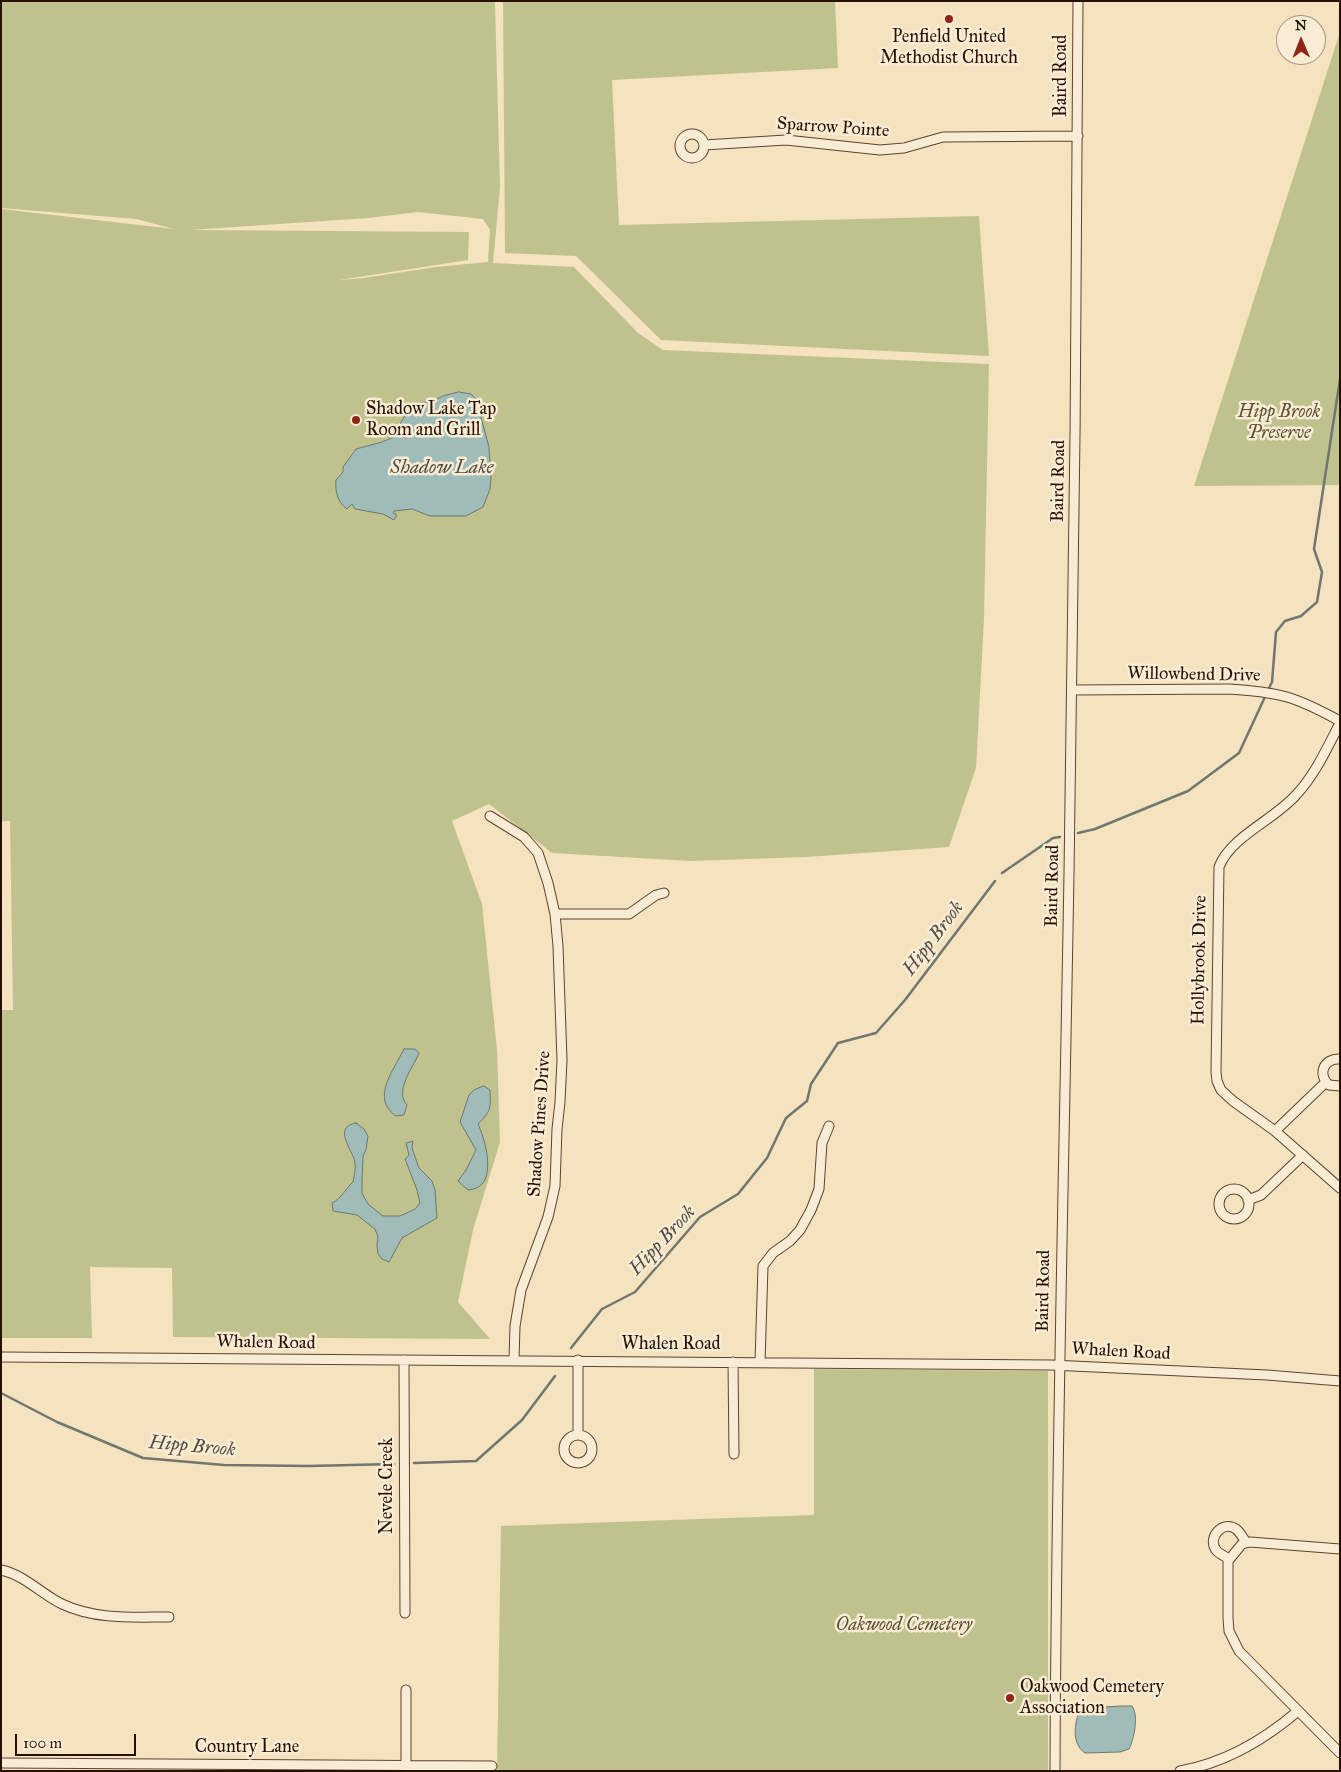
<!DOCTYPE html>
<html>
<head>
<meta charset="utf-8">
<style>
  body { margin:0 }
  #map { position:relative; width:1341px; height:1772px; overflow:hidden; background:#f5e2be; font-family:"IM FELL Great Primer",serif }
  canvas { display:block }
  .frame { position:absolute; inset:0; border:2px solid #281000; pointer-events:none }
  .north { position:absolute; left:1276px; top:15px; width:50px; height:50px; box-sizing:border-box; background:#f8ecd5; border:1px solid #a59480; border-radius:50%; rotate:359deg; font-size:14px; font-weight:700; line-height:20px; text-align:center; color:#281000 }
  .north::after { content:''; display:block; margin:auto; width:18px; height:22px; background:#8f2418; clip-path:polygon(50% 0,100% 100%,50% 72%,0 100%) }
  .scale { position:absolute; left:15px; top:1734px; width:121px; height:22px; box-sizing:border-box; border:2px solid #281000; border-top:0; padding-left:6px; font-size:15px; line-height:18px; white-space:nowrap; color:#281000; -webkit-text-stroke:4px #f8ecd5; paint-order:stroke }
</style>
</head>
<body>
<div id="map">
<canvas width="1341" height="1772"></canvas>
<div class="frame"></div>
<div class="north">N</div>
<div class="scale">100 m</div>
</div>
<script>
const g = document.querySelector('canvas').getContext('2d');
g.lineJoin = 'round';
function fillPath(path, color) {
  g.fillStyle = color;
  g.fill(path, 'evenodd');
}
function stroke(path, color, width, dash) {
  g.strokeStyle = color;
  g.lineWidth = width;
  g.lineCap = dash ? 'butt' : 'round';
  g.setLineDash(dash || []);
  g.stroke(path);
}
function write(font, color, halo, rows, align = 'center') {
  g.font = font + ' "IM FELL Great Primer",serif';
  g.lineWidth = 5;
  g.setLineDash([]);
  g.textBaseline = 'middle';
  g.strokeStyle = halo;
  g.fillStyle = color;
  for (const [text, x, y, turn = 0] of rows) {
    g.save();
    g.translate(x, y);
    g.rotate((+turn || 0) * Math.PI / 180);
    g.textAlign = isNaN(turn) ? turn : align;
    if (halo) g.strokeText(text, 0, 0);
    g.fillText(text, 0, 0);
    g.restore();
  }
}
const green = new Path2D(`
  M1 1H495L500 187 493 263 574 267 638 333 663 350 989 364 984 619 976 768 949 847 806 857 691 861 552 853 489 804 452 821 482 904 497 1050 500 1142 473 1230 458 1302 490 1339 173 1337 172 1268 90 1267 92 1338H1V1010H13L10 821H1V209L174 229 136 219 1 208ZM418 212 483 219 490 230 488 262 436 267 364 278 339 280 468 260 469 232 190 230 368 218Z
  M503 1H835L838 68 612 80 619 225 979 216 989 356 661 340 576 256 505 253Z
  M1340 32V485L1194 486Z
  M814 1369 1048 1371V1771H497L501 1526 814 1515Z`);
const water = new Path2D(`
  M459 392 471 394 478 401 479 410 489 447 491 478 490 489 483 507 466 516H430L412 509 394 511 393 513 396 514V517L394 520 383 514 355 509 352 504 347 509C337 502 335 491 336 480L343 472V467L356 449 382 442 394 437 395 435 406 438 407 435 399 429 401 422 407 413 419 403 430 402 443 396Z
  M404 1049H415L419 1053C413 1068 394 1091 407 1105L404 1115 396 1116C370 1098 394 1070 404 1049Z
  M484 1086 490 1090C491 1107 491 1112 478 1124 485 1139 493 1169 483 1183 479 1188 474 1189 468 1190L458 1181 466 1170 476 1150 460 1122 469 1095 474 1090Z
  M356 1123 364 1129 368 1136 366 1150 363 1156 362 1181V1193L368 1204 383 1216H400L415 1209 420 1203 417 1190 405 1159 409 1155 406 1143 413 1141 412 1148 419 1168 432 1181 435 1190 437 1218 402 1238 389 1262 382 1259 378 1254 377 1245 378 1237 375 1229 357 1215 333 1211 332 1203C342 1198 345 1189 353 1182 354 1176 356 1169 355 1162 352 1149 332 1127 356 1123Z
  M1122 1706H1132C1139 1716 1134 1739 1129 1749L1120 1752 1085 1753C1072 1744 1074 1726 1079 1712L1105 1707Z`);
const stream = new Path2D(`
  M1269 688 1272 682 1276 632 1285 621 1301 616 1317 602 1322 572 1314 549 1340 379
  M1078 833 1095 829 1188 791 1239 753 1264 699
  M1002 873 1053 838 1060 837
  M571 1348 602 1309 635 1292 700 1217 738 1194 767 1158 786 1118 807 1101 811 1084 838 1043 876 1033 905 1000 995 881
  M1 1393 57 1422 143 1458 224 1465 309 1466 394 1464
  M414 1463 476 1461 522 1420 555 1376`);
const minor = new Path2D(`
  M680 146a12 12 0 1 1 24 0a12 12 0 1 1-24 0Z
  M704 145 786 140 880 150 904 148 943 137 1078 136
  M1072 690 1229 689C1248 690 1268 692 1287 697 1305 702 1323 712 1340 721
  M1340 723C1327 748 1315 775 1296 795 1274 820 1230 837 1219 867L1216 1072 1217 1081 1221 1090 1233 1101 1275 1131 1340 1188
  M490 816 524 837 538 853 548 883 555 914 558 946 562 1060 560 1102 557 1129 555 1186 548 1217 521 1290 515 1326 514 1360
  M555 914H629L656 895 664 893
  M1340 1059C1324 1058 1317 1074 1329 1085L1340 1086
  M1275 1131 1326 1082
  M1219 1204a15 15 0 1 1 30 0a15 15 0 1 1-30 0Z
  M1248 1200 1261 1195 1303 1155
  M1 1357 1051 1365 1267 1375 1340 1381
  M404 1360 405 1613
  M578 1360V1435
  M733 1362 734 1454
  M760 1362 763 1266 773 1253 790 1241 800 1230 811 1210 819 1189 822 1143 829 1126
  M564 1449a14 14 0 1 1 28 0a14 14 0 1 1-28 0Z
  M1340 1549 1250 1542 1242 1544 1228 1561V1618L1229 1631 1239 1651 1340 1753
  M1229 1559C1225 1556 1219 1554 1216 1550 1207 1537 1223 1520 1236 1529 1240 1532 1243 1538 1246 1542
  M1 1570C25 1575 41 1594 62 1604 96 1620 133 1617 169 1617
  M1 1763 492 1766
  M406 1765V1690
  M1055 1771C1056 1471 1064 1172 1069 873 1074 582 1077 292 1078 1
  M1180 1771C1225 1763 1264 1740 1298 1711`);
const markers = [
  [949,19,5,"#8f2418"],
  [356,420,5,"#8f2418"],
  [1010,1698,5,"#8f2418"]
];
const poiNames = [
  ["Penfield United",949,38,"center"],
  ["Methodist Church",949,59,"center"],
  ["Shadow Lake Tap",366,410],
  ["Room and Grill",366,431],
  ["Oakwood Cemetery",1020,1688],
  ["Association",1020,1709]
];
const streetNames = [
  ["Baird Road",1062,76,-90],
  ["Sparrow Pointe",833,128,4],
  ["Baird Road",1059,481,-89],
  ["Willowbend Drive",1194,675,1],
  ["Baird Road",1053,886,-89],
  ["Hollybrook Drive",1200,960,-89],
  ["Shadow Pines Drive",540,1124,-86],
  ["Baird Road",1044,1291,-89],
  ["Whalen Road",266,1343,1],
  ["Whalen Road",671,1345],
  ["Whalen Road",1121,1352,3],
  ["Nevele Creek",388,1486,-90],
  ["Country Lane",247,1748]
];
const parkNames = [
  ["Hipp Brook",1279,413],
  ["Preserve",1279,434],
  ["Oakwood Cemetery",904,1626]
];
const waterNames = [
  ["Shadow Lake",442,468],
  ["Hipp Brook",934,939,-53],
  ["Hipp Brook",663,1241,-47],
  ["Hipp Brook",192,1447,5]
];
fillPath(green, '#c0c28e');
fillPath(water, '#9fbcb9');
stroke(water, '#6f776f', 1);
stroke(stream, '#6f776f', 2.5);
stroke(minor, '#5b4430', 11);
stroke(minor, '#f8ecd5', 9);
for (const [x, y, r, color] of markers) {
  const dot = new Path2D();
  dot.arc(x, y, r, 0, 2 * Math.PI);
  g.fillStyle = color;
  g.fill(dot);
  stroke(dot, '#f8ecd5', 2);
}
write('18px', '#281000', '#f8ecd5', poiNames, 'left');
write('18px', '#281000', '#f8ecd5', streetNames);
write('italic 18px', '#5d4e32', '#f8ecd5', parkNames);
write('italic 19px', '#524c41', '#f8ecd5', waterNames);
</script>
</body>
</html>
